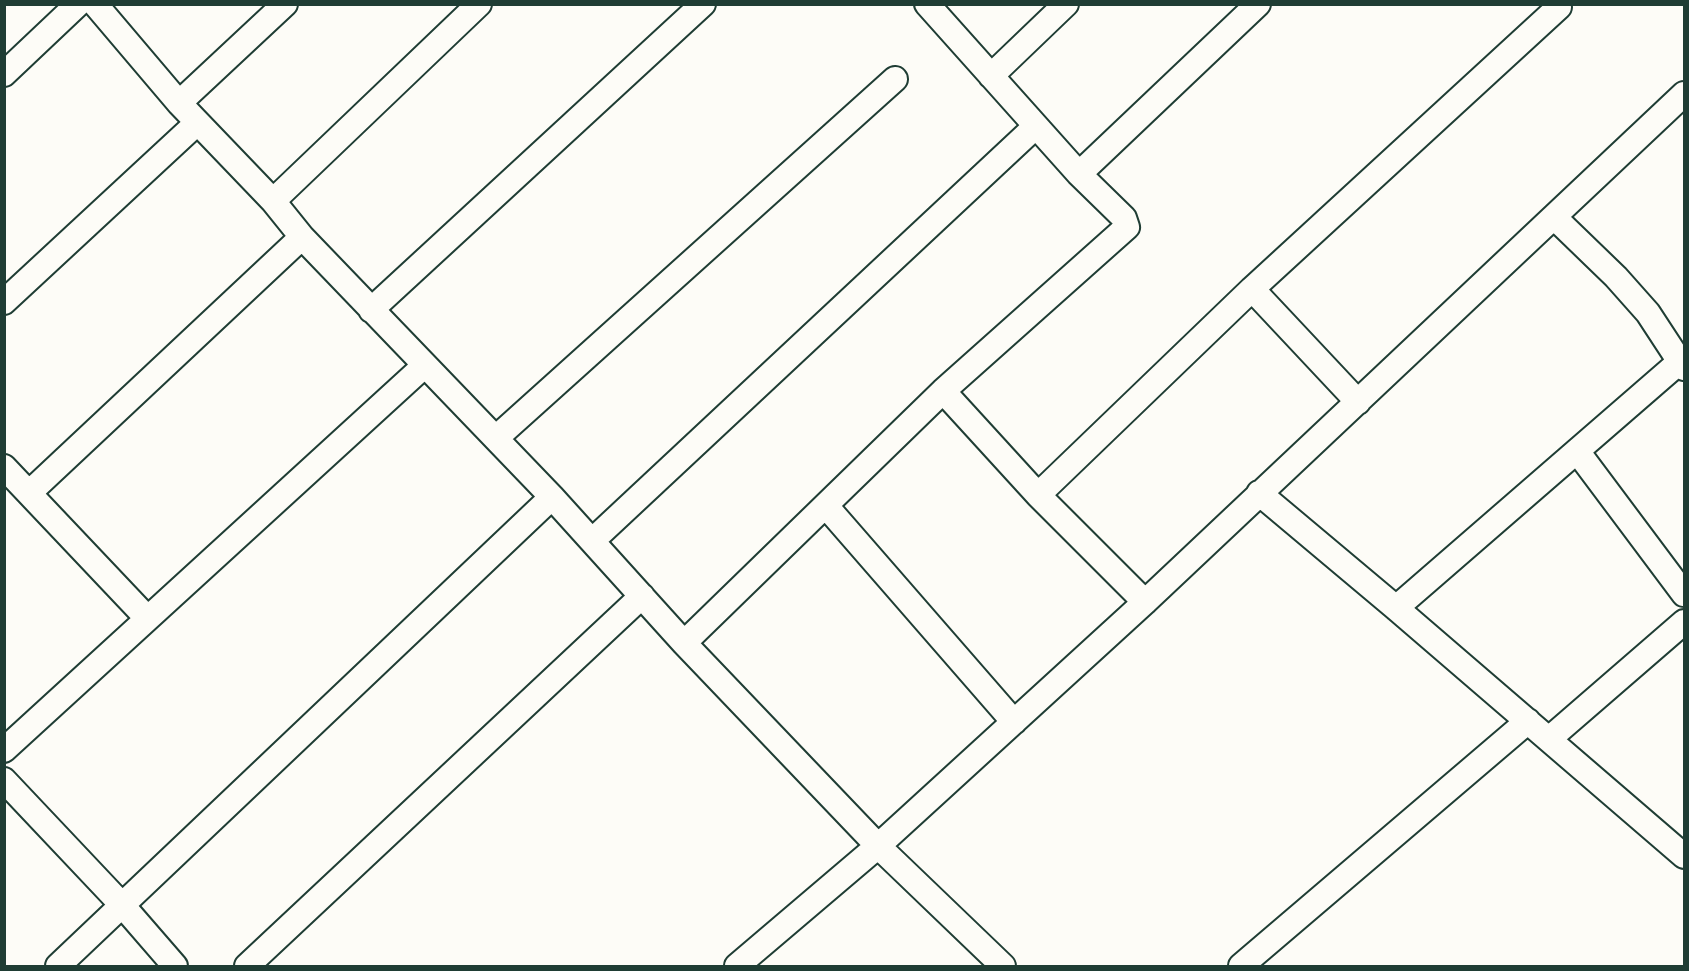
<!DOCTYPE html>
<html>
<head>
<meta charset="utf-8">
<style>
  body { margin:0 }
  #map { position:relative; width:1689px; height:971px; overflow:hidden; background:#fdfcf7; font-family:"Balsamiq Sans",sans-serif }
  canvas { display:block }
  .frame { position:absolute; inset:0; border:6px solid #1f3d34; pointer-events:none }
</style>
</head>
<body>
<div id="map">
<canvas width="1689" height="971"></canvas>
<div class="frame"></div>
</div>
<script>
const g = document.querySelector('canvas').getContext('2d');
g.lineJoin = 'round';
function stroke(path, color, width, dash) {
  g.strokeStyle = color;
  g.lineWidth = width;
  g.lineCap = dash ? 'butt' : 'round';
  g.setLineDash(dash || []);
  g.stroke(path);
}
const street = new Path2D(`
  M95 4 179 103 273 201 302 237 552 497 684 643 878 846 1003 966
  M4 74 78 4
  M991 76 1066 4
  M179 103 285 4
  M1079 174 1258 4
  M273 201 479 4
  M1554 217 1616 277 1648 313 1684 368
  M1252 289 1358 402
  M4 302 197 123
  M371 310 703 4
  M943 391 1038 495 1145 602
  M496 438 895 79
  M1577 451 1684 594
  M4 467 147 618
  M29 493 302 237
  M1259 493 1396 608 1684 856
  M1038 495 1252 289 1559 7
  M826 506 1014 722
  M593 540 1036 126
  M1396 608 1684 358
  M684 643 943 391 1127 227 1124 218 1079 174 927 4
  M1549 739 1684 622
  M4 750 424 366
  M4 780 123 906 175 966
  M58 966 552 497
  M247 966 642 596
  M737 966 878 846 1145 602 1684 94
  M1241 966 1528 721`);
stroke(street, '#1f3d34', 28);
stroke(street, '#fdfcf7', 24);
</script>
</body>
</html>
